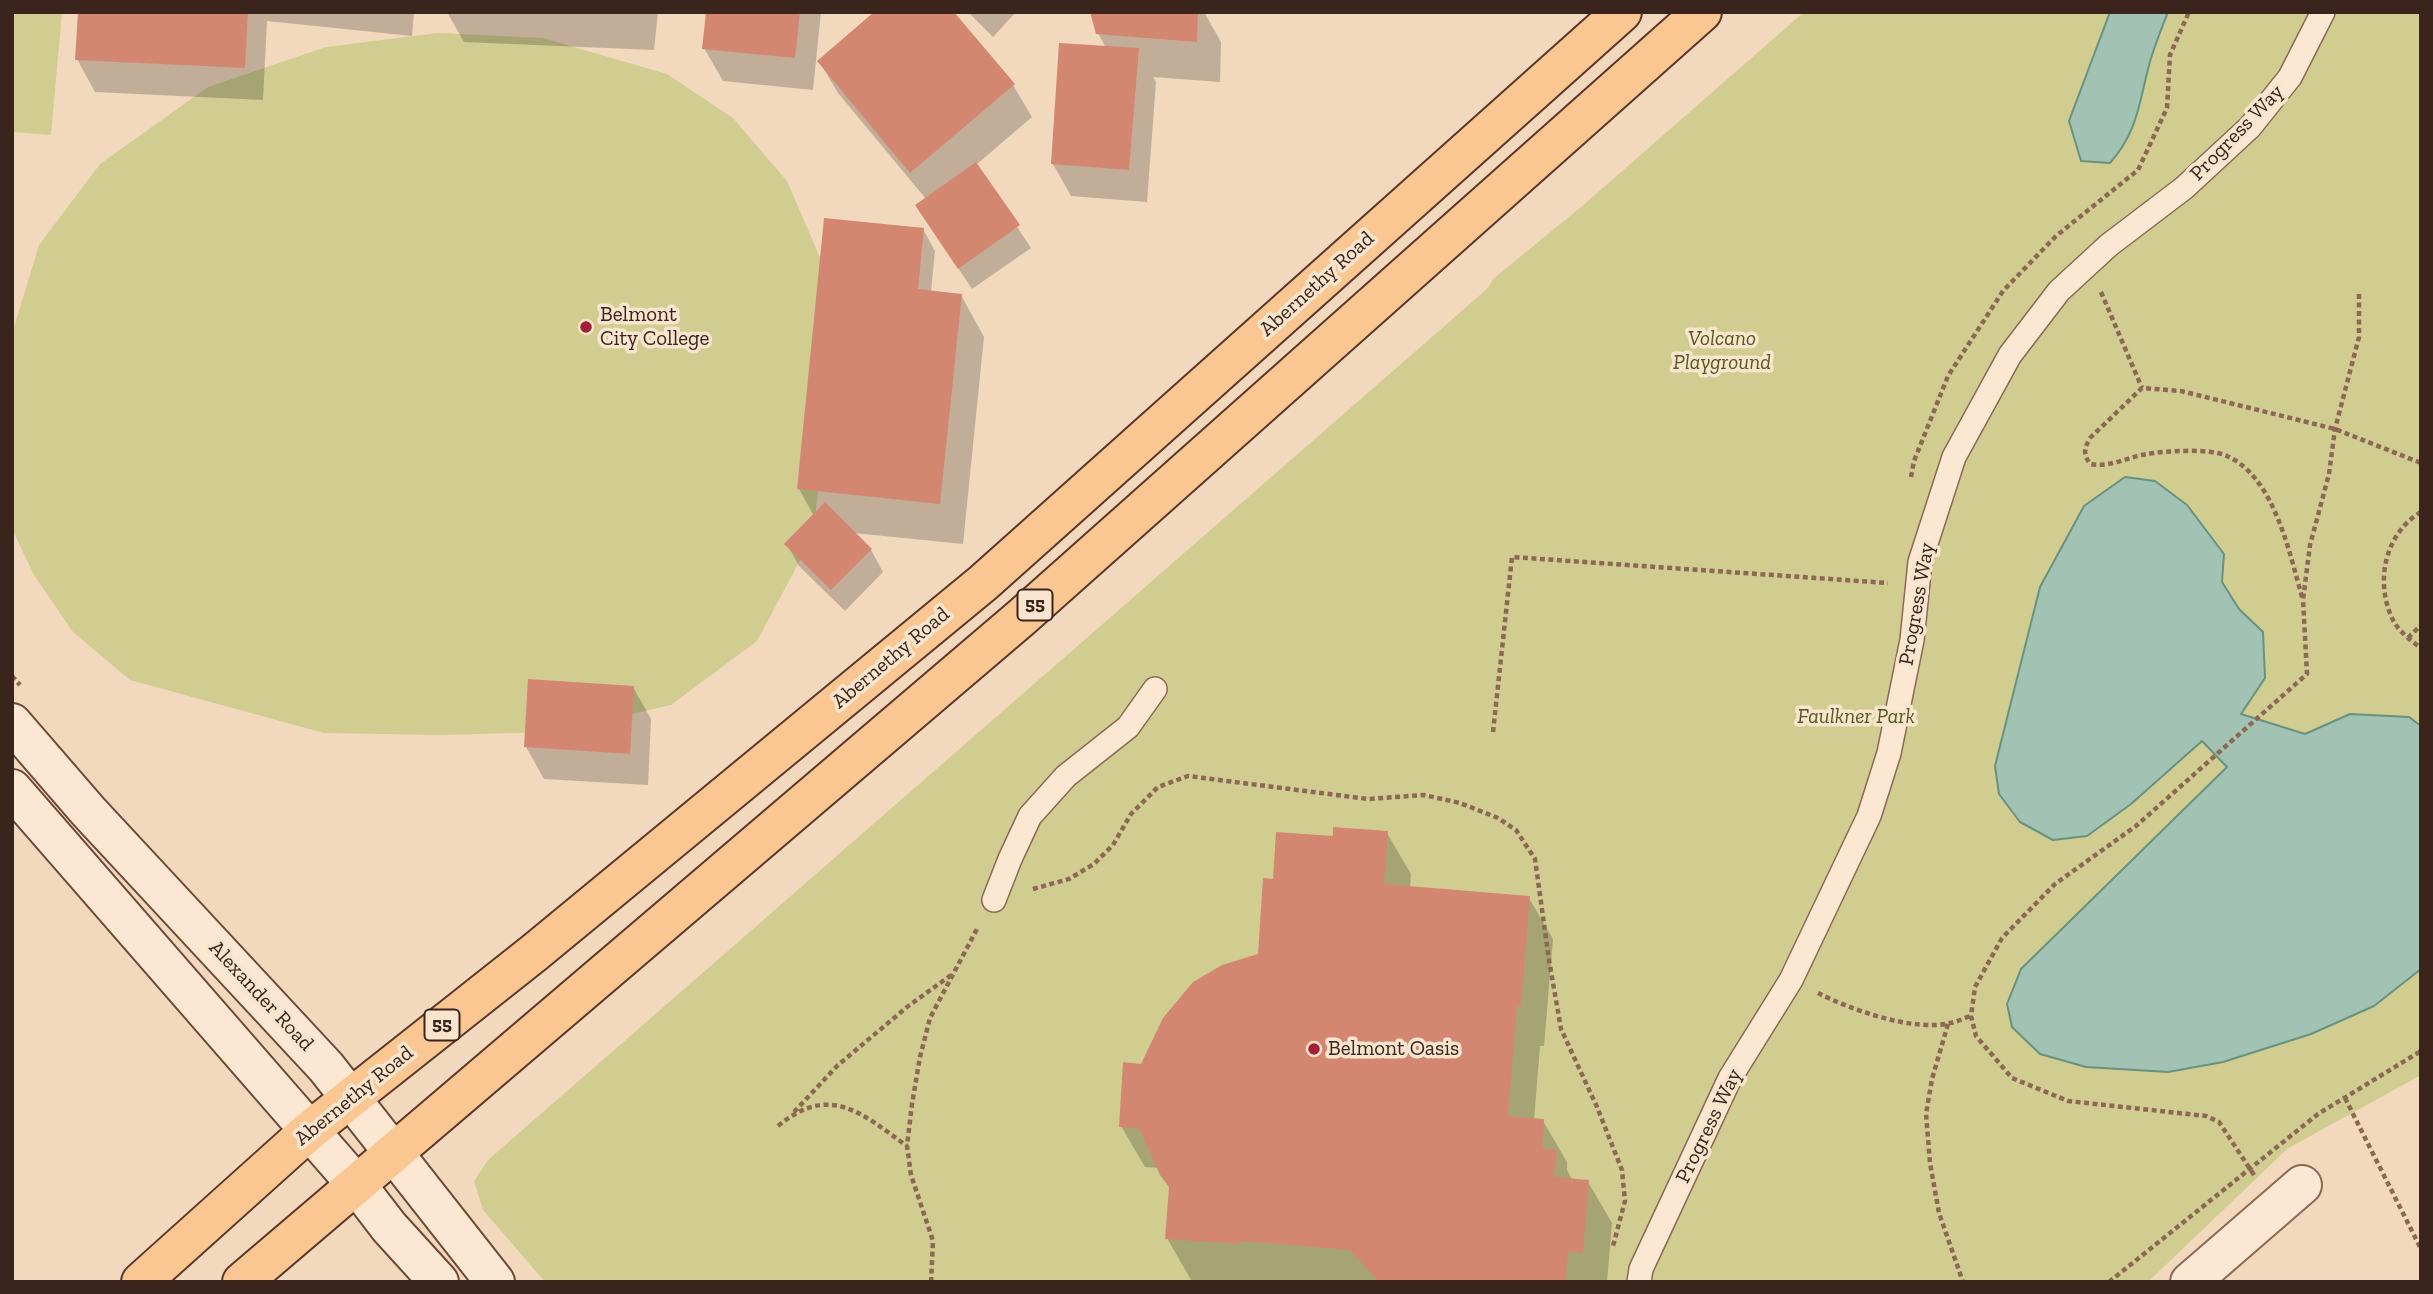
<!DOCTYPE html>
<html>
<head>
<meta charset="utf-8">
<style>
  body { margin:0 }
  #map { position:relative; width:2433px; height:1294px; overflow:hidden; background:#f2d9be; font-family:"Zilla Slab",serif }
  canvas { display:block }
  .frame { position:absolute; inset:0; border:14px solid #3a241b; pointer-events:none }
</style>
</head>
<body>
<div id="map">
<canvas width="2433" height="1294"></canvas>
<div class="frame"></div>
</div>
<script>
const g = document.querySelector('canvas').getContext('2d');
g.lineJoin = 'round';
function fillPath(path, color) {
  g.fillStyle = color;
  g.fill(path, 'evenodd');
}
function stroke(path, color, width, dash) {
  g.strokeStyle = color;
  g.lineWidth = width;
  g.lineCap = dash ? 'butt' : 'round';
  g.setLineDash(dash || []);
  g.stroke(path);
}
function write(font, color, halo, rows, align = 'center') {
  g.font = font + ' "Zilla Slab",serif';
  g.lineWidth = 7;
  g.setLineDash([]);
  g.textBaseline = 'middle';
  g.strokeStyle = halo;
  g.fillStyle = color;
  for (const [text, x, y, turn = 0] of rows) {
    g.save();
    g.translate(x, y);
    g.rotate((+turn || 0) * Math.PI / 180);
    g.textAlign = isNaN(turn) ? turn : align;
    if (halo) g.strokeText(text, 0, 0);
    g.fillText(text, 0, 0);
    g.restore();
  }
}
const green = new Path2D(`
  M12 12H62L51 135 12 132Z
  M1804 12H2421V1075L2287 1149 2148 1282H545L483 1210 474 1181 488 1160 1488 288 1493 279 1581 207Z
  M438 33 543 38 667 74 733 118 787 181 828 276 829 391 813 536 757 641 671 705 554 732 440 735 324 733 130 680 73 632 34 575 12 529V334L39 245 100 164 208 87 326 47Z`);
const water = new Path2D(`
  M2110 12H2168C2162 27 2156 43 2151 58 2139 99 2140 129 2110 163L2081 161 2069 121Z
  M2125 477 2155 481 2187 505 2224 554 2222 582 2239 609 2263 632 2265 678 2241 714 2305 734 2350 714 2409 717 2421 726V969L2374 1006 2311 1034 2223 1062 2168 1072 2086 1067 2040 1054 2012 1027 2007 1004 2021 969 2227 767 2202 741 2131 804 2087 836 2053 840 2020 822 1999 794 1995 766 2040 587 2084 506Z`);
const shadow = new Path2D(`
  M79 12H414L412 36 267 21 263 100 95 92 77 59Z
  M447 12H658L654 50 464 42Z
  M708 12H821L813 90 723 81 704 48Z
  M968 12H1016L993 37Z
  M1092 12H1204L1221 42 1220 82 1153 77 1156 82 1147 202 1071 196 1053 164 1106 48 1098 33Z
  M819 61 1013 85 1032 117 976 165 1031 248 972 289 917 206 926 199 838 93Z
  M923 229 935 251 931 292 961 295 984 337 963 544 854 533 871 550 883 572 845 611 799 566 787 544 814 516 799 489Z
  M633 687 651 719 648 785 544 779 526 747Z
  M1387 833 1411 874 1410 888 1529 898 1553 939 1544 1046H1540L1534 1120 1543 1121 1567 1162V1170L1573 1181 1588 1182 1612 1223 1607 1282H1219L1191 1280 1167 1238 1171 1190 1159 1168 1145 1167 1121 1126 1142 1066 1259 955 1274 881 1334 838Z`);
const building = new Path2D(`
  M78 12H248L245 68 75 60Z
  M706 12H800L795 58 702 49Z
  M874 12H954L1015 84 910 173 817 61Z
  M1090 12H1198L1197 42 1096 34Z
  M1059 43 1139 48 1129 170 1051 164Z
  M976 162 1020 225 958 269 915 205Z
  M824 218 924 228 918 289 962 294 940 504 797 489Z
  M825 502 872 549 831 590 784 544Z
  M528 679 634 686 630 754 524 747Z
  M1333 827 1388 831 1384 884 1530 896 1521 1005H1517L1508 1116 1544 1119 1542 1149 1557 1150 1554 1177 1589 1180 1583 1253 1568 1252 1565 1282H1379L1350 1250 1240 1241 1241 1244 1165 1239 1169 1187 1160 1175 1139 1128 1119 1127 1123 1062 1141 1064 1163 1018 1193 982 1222 965 1258 954 1263 878 1273 879 1276 832 1333 836Z`);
const path = new Path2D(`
  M2101 292 2142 388
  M1911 477 1914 461 1948 376 2003 291 2056 236 2138 170 2167 108 2170 55 2189 12
  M2421 512C2384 534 2374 584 2394 622 2400 632 2411 641 2421 648
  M2302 597C2289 551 2274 477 2227 456 2211 448 2165 451 2147 454 2127 457 2110 468 2090 464 2083 453 2084 449 2090 438L2142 388 2181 391 2335 429 2421 463
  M2408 638 2421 625
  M12 676 20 685
  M1493 732 1512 557 1888 583
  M1033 889 1069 879 1094 864 1113 845 1131 814 1158 787 1188 776 1368 799 1424 795 1460 803 1498 818 1516 830 1535 859 1549 960 1561 1029 1597 1107 1622 1170 1625 1201 1613 1246
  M1818 993C1851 1010 1914 1032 1950 1023 1957 1022 1964 1018 1971 1016
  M1948 1024 1932 1079 1926 1114 1930 1163 1939 1213 1963 1282
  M2345 1098 2421 1249
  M794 1112 837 1066 907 1007 954 973
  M778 1126C830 1083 861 1113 907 1146
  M2254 1175 2219 1122 2206 1116 2068 1101 2012 1078 1976 1036 1971 1016 1975 987 2002 938 2055 884 2136 826 2307 674 2303 600 2310 545 2329 474 2335 429 2359 337V292
  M931 1282 933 1241 911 1175 907 1146 912 1104 920 1057 930 1018 978 927
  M2109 1282 2318 1114 2421 1051`);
const lane = new Path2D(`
  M994 900 1010 859 1030 816 1066 776 1128 727 1155 689
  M1639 1282 1641 1269 1730 1078 1791 980 1869 816 1889 753 1912 640 1920 562 1954 457 2010 355 2059 291 2109 245 2184 188 2250 127 2290 77 2323 12`);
const street = new Path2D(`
  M2190 1282 2302 1185`);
const secondary = new Path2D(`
  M12 723 89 812 326 1067 495 1282
  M12 789 356 1184 389 1227 439 1282`);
const primary = new Path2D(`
  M141 1282 309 1131 534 953 983 583 1622 12
  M242 1282 1022 617 1702 12`);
const markers = [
  [586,327,7,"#a11f37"],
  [1314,1049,7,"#a11f37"]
];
const shields = [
  [1035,605,35],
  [442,1025,35]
];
const shieldNames = [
  ["55",1035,605],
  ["55",442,1025]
];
const streetNames = [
  ["Progress Way",2237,133,-46],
  ["Abernethy Road",1317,284,-42],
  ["Progress Way",1917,604,-80],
  ["Abernethy Road",891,658,-40],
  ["Alexander Road",261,996,47],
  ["Abernethy Road",354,1096,-39],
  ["Progress Way",1709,1126,-64]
];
const poiNames = [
  ["Belmont",600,315],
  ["City College",600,339],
  ["Belmont Oasis",1328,1049]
];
const parkNames = [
  ["Volcano",1722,339],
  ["Playground",1722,363],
  ["Faulkner Park",1856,717]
];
fillPath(green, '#d1cd91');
fillPath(water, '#a2c3b3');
stroke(water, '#689280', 2);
fillPath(shadow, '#0003');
fillPath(building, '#d48770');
stroke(lane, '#8c6855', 26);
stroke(street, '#8c6855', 42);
stroke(secondary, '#6e4938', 42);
stroke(primary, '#59372a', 42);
stroke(path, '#8c6855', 4.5, [5, 3.5]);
stroke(lane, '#fce8d2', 23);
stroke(street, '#fce8d2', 38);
stroke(secondary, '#fce8d2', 38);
stroke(primary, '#fac691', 38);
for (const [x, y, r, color] of markers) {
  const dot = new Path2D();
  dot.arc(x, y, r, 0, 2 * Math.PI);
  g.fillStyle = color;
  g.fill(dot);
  stroke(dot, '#f9e5ce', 2.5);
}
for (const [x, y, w] of shields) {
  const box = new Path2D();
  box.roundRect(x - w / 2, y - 15.5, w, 31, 5);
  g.fillStyle = '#f9e5ce';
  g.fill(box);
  stroke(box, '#3a241b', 2);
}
write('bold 19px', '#3a241b', null, shieldNames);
write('21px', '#3a241b', '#f9e5ce', streetNames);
write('21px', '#3a241b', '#f9e5ce', poiNames, 'left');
write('italic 21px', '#54581f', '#f9e5ce', parkNames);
</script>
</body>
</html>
